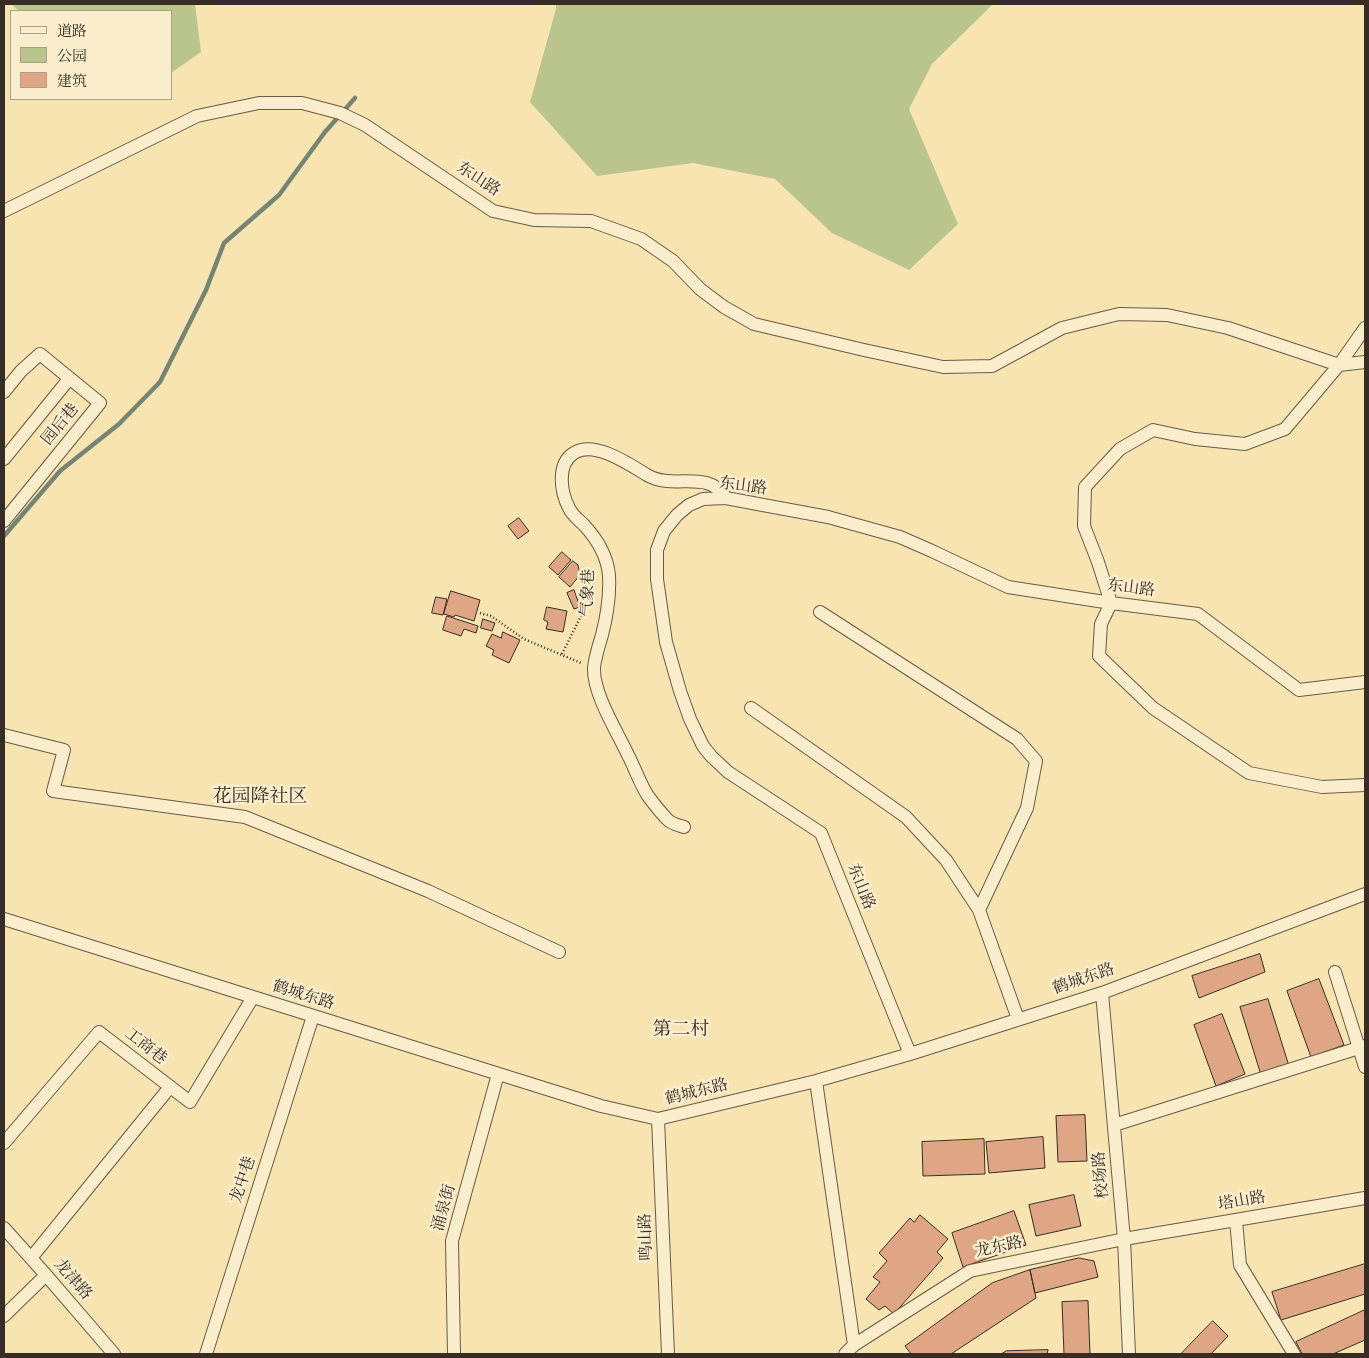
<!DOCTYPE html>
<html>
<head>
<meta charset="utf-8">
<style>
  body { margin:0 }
  #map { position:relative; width:1369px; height:1358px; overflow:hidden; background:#f7e4b1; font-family:"IM FELL Double Pica","Noto Serif SC",serif }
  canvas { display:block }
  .frame { position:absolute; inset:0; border:5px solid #382c26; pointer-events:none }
  .legend { position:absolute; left:10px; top:10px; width:162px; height:90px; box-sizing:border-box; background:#faedcc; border:1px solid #aca08a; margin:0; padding:6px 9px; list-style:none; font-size:15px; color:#382c26 }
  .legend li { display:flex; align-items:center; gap:10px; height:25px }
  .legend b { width:25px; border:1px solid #aca08a }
</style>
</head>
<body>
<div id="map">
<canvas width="1369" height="1358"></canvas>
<div class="frame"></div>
<ul class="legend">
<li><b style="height:6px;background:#faedcc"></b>道路</li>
<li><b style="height:14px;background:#bac58d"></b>公园</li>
<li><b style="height:14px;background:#dfa685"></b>建筑</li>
</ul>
</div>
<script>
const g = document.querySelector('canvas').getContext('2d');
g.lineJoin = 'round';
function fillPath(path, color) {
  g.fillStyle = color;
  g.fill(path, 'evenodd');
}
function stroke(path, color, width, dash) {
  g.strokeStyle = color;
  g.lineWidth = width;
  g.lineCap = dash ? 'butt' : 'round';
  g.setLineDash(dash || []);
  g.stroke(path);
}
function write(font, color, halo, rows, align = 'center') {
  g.font = font + ' "IM FELL Double Pica","Noto Serif SC",serif';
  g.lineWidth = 5;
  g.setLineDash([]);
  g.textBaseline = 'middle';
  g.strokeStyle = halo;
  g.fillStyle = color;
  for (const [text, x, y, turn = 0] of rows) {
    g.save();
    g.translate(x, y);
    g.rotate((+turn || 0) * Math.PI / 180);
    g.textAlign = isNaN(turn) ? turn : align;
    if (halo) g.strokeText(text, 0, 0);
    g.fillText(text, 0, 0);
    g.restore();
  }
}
const green = new Path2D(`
  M11 4H195L201 52 171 73V11H19Z
  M556 4H993L932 64 909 109 958 224 909 270 832 233 775 179 693 163 597 176 530 102 556 9Z`);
const stream = new Path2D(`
  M4 536 60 471 119 424 160 382 206 290 224 243 279 195 325 132 355 98`);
const building = new Path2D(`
  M519 518 529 531 518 539 508 526Z
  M562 552 571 560 558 575 549 567Z
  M573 561 578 565 580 575 570 587 559 577Z
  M574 590 580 607 574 609 567 593Z
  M451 591 480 600 474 621 455 615 454 617 444 614Z
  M436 597 447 599 443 615 432 613Z
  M547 607 567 611 563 632 546 629 548 622 544 620Z
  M447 616 478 626 476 633 464 629 461 636 443 630Z
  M483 619 495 623 492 631 481 628Z
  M503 632 520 640 509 663 492 655 494 650 486 646 492 634 501 638Z
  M1260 954 1265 972 1199 998 1192 976Z
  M1319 979 1344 1045 1311 1057 1287 991Z
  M1268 999 1289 1066 1261 1075 1240 1007Z
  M1222 1014 1245 1074 1216 1086 1194 1025Z
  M1085 1115 1087 1161 1058 1162 1056 1116Z
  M1043 1137 1045 1168 989 1173 986 1142Z
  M984 1139 985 1174 923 1176 922 1142Z
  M1074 1195 1081 1226 1036 1236 1029 1205Z
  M1014 1211 1026 1245 963 1267 952 1233Z
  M920 1215 948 1239 937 1252 943 1258 894 1314 885 1306 879 1310 866 1299 880 1282 873 1277 887 1261 879 1253 910 1218 914 1222Z
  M1079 1258 1094 1261 1098 1277 1035 1293 1030 1270Z
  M1365 1264V1294L1281 1320 1272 1292Z
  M1030 1270 1036 1298 951 1354H911L905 1346 992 1283Z
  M1088 1301 1090 1354H1064L1062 1302Z
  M1365 1310V1340L1333 1354H1302L1296 1342Z
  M1213 1321 1228 1336 1211 1354H1181Z
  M1048 1350 1047 1354H1001L1006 1351Z`);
const path = new Path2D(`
  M480 613 491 616 524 639 581 663
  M562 654 582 614 585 603 582 588`);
const minor = new Path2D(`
  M4 211 197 116 259 103H302L340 113 365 125 493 211 534 220 591 221 641 239 673 261 700 289 724 307 754 324 864 350 943 367 992 366 1062 328 1119 314 1167 315 1228 328 1339 365 1365 362
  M1365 328 1339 365 1285 429 1245 444 1195 439 1153 430 1120 449 1085 487 1084 526 1098 562 1111 603 1101 624 1099 656 1153 708 1249 773 1322 787 1365 785
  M4 392 21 371 40 354 100 403 4 521
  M4 459 69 379
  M820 612 1017 739 1036 761 1027 808 979 910
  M751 708 906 817 946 860 979 910 1018 1019
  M4 735 64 750 53 791 245 817 428 891 559 952
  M684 827C678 825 671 824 667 819 660 812 654 804 648 796 640 784 635 768 628 755 617 731 593 694 594 668 595 657 599 645 602 635 607 616 610 594 609 575 607 555 597 539 584 525 579 520 572 515 569 508 561 493 556 464 574 453 594 440 629 464 647 475 674 491 707 468 726 498
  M4 919 601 1106 658 1119 816 1081 910 1054 1102 993 1365 894
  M1335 972 1365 1067
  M1102 993 1124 1239 1129 1354
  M910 1054 821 833 728 772 711 756 703 746 690 719 680 691 666 642 657 579V550L664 531 677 515 689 505 703 499 726 498 763 505 828 517 900 537 932 551 1008 587 1111 603 1198 614 1299 690 1365 682
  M816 1081 854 1345
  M658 1119 668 1354
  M1114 1125 1365 1046
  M4 1143 99 1032 190 1102 253 997
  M1236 1220 1240 1265 1294 1354
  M4 1228 46 1275 114 1354
  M31 1258 170 1087
  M4 1316 46 1275
  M206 1354 313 1016
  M454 1354 452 1241 498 1074
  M845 1354 854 1345 970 1271 1124 1239 1365 1198`);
const streetNames = [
  ["东山路",478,180,33],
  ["园后巷",61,425,-51],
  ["东山路",743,487,7],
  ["东山路",1131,589,7],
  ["气象巷",589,593,-88],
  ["东山路",860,887,68],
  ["鹤城东路",1084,980,-19],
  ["鹤城东路",303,996,17],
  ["工商巷",145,1047,38],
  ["鹤城东路",697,1093,-14],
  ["校场路",1102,1175,-95],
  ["龙中巷",244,1180,-72],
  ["塔山路",1242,1202,-10],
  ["涌泉街",445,1208,-75],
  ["鸣山路",647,1237,-92],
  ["龙东路",999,1248,-12],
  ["龙津路",72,1280,49]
];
const quarterNames = [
  ["花园降社区",260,798],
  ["第二村",681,1031]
];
fillPath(green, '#bac58d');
stroke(stream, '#758473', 4.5);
fillPath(building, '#dfa685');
stroke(building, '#382c26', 1);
stroke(minor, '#685a49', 14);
stroke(path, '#382c26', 2.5, [1, 2.5]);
stroke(minor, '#faedcc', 12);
write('16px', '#382c26', '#faedcc', streetNames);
write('19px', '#382c26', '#faedcc', quarterNames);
</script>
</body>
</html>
